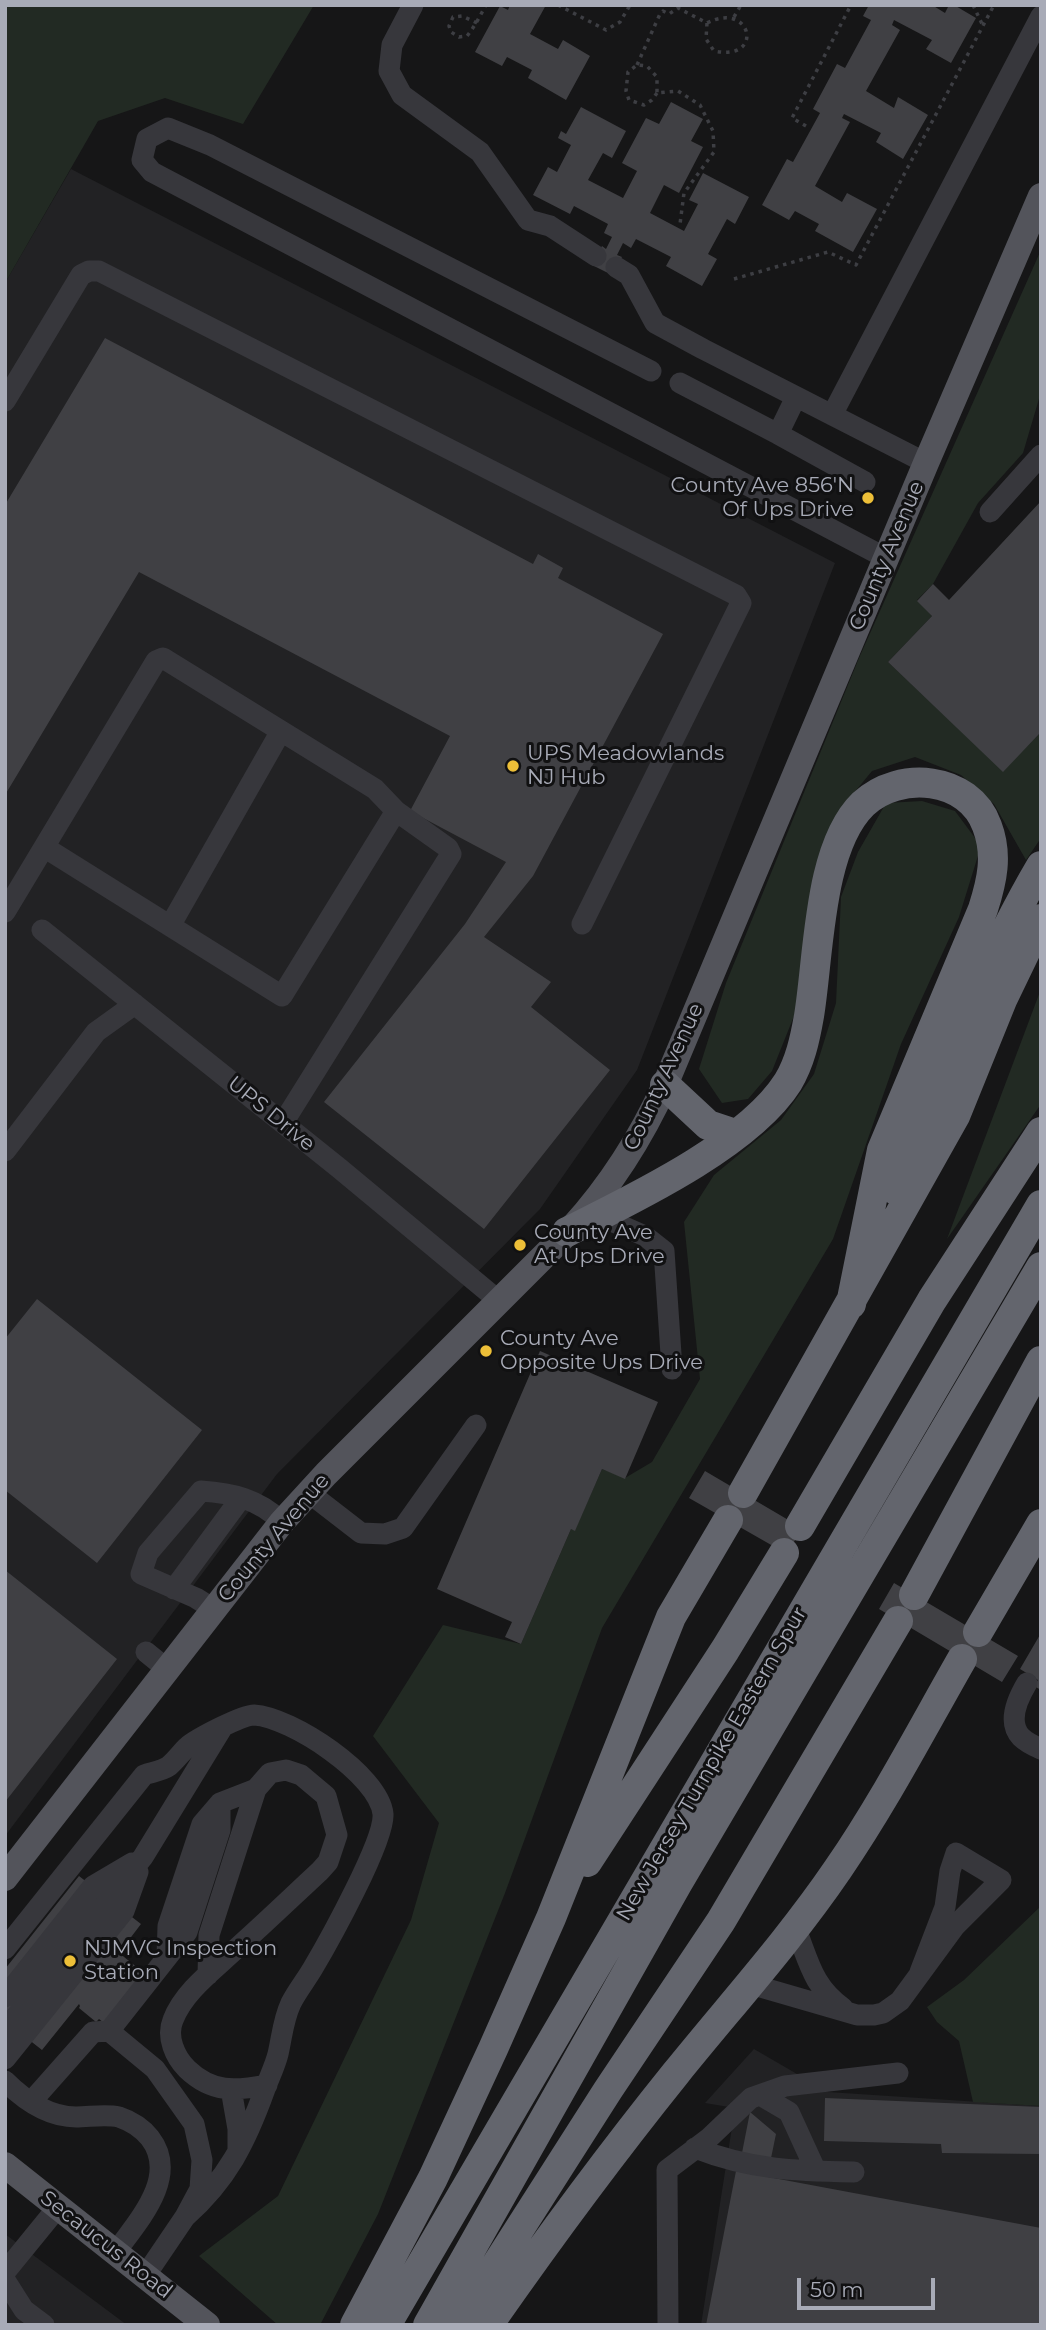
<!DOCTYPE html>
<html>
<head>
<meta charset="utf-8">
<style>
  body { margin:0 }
  #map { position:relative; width:1046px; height:2330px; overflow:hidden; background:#161617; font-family:Montserrat,sans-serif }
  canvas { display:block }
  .frame { position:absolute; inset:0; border:7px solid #a8abb7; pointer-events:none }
  .scale { position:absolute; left:797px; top:2278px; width:138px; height:32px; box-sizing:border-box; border:4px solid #a8abb7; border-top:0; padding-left:9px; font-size:21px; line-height:24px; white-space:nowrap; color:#a8abb7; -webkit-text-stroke:5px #111112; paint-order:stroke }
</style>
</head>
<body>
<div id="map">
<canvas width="1046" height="2330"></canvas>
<div class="frame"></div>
<div class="scale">50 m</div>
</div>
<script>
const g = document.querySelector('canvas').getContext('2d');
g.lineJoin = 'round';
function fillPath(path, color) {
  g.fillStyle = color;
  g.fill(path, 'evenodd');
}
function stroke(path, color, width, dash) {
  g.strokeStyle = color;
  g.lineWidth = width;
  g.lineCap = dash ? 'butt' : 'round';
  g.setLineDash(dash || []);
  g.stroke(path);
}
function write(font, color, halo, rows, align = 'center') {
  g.font = font + ' Montserrat,sans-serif';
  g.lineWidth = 6;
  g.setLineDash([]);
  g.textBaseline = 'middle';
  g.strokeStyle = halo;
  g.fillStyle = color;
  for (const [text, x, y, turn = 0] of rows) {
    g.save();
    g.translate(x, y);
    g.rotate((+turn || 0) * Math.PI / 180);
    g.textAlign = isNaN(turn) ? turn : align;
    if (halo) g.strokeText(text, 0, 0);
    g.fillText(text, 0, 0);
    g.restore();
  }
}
const built = new Path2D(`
  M71 169 835 563 637 1070 540 1209 277 1474 5 1836V283Z
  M754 2049 828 2092 1041 2106V2325H701L735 2108 705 2103Z
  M5 2234 127 2325H5Z`);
const green = new Path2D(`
  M5 5H314L243 124 165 98 98 121 5 283Z
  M1041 250V392L1023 453 978 503 933 584 917 600 932 616 888 662 1003 771 1041 732V838L1026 860 994 804 961 775 915 757 872 771 839 811 796 1011 772 1071 748 1099 722 1103 699 1069 726 983 859 658Z
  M922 801 955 811 981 846 959 917 901 1044 833 1239 602 1628 505 1893 378 2214 320 2325H278L199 2256 278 2196 411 1920 439 1823 373 1736 443 1625 521 1644 571 1529 575 1530 602 1469 625 1478 652 1462 700 1379 684 1222 714 1175 781 1120 814 1074 836 1003 841 897 858 852 886 803Z
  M1041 988V1104L947 1239 1041 989Z
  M1041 1906V2106L973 2102 959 2041 937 2022 927 2007 964 1980Z`);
const building = new Path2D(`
  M510 5H546L530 34 558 49 563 40 590 56 566 100 528 78 532 70 507 57 502 66 475 52 500 6 508 10Z
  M869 5H932L945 13 949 5H954L976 18 951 63 926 49 932 40 894 20 892 25 900 30 866 91 894 108 898 97 928 115 903 159 876 142 881 133 844 114 842 118 850 122 815 186 842 202 847 193 877 209 853 252 815 231 819 224 795 211 789 220 762 205 787 159 793 162 820 113 813 109 837 64 845 68 871 20 863 16Z
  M671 102 703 119 691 141 703 147 679 193 664 185 650 213 684 231 698 204 689 200 703 173 749 197 735 224 727 219 708 254 717 259 702 286 666 266 671 257 636 239 631 248 623 243 617 255 622 257 612 275 592 265 602 246 606 249 612 237 604 233 608 224 574 206 570 214 533 195 548 167 557 172 571 145 558 138 561 131 566 134 581 107 626 131 612 158 603 153 588 180 623 198 637 171 622 163 646 118 659 124Z
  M105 338 533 564 538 554 563 568 558 578 663 634 533 876 484 937 551 982 531 1007 610 1070 484 1229 324 1102 465 924 506 862 410 811 450 736 139 572 5 795V505Z
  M867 491 874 493 869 503 863 501Z
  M1041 501V732L1003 772 888 662 932 616 917 601 933 584 949 600Z
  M37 1299 202 1430 97 1563 5 1490V1339Z
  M540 1351 658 1402 625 1479 602 1469 575 1531 571 1529 521 1644 505 1637 512 1622 437 1589Z
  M705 1471 802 1528 787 1554 689 1498Z
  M5 1570 117 1659 5 1802Z
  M894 1583 1018 1656 1002 1682 879 1609Z
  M1041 1633V1690L1034 1686 1038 1680 1020 1669Z
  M79 1876 141 1924 119 1953 143 1972 104 2023 99 2019 96 2022 79 2008 80 2006 79 2004 42 2050 5 2021V1969Z
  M825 2098 1041 2107V2154L942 2153 941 2144 824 2141Z
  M750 2112 776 2134 770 2163 741 2158Z
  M736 2171 1041 2228V2325H706Z`);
const path = new Path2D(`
  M558 5 606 30 620 22 630 5
  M973 5 983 26
  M734 17 741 5
  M477 23 462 16 453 17 449 26 451 32 459 37 467 36C475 26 480 16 486 5
  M637 65 660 14 663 11 669 14 678 8 707 23C752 0 765 62 714 51L706 39 707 23
  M657 93 652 100 644 105 629 100 626 91 628 72 637 65 647 66 657 77V93L678 91 700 105 713 131 714 152 684 193 680 224
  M806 126 792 118 851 5
  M734 279 828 252 856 265 994 5`);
const minor = new Path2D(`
  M413 5 392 45 389 71 402 95 480 152 528 220 550 226 596 256
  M616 267 629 275 655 323 703 349 926 463
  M651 371 210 145 168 128 147 139 142 160 152 172 886 558
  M680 383 778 434
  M796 397 778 434 865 482
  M5 401 81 275 89 271H99L736 595 741 603 582 924
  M832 415 1041 16
  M990 512 1041 455
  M44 847 282 996 396 811
  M5 912 156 661 163 658 375 789 396 811 448 848 451 854 283 1123
  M170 926 281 731
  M42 930 339 1168 499 1301
  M5 1151 96 1032 135 1004
  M593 1213 645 1236 664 1251 672 1369
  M308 1492 361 1533 385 1534 403 1528 476 1425
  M174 1589 241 1498
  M215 1610 196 1598 141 1574 148 1553 201 1491C232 1493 259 1499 282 1522
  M146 1652 168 1670
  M1027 1683C1018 1698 1007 1722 1021 1737 1026 1742 1034 1746 1041 1749
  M795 1927C809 1961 812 1986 843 2008
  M5 1949 144 1775C152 1772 162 1771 169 1766 176 1760 181 1753 187 1747 196 1739 242 1715 254 1715 291 1717 379 1775 383 1814 385 1840 329 1941 313 1968 306 1980 297 1991 291 2003 283 2020 282 2037 278 2054 275 2066 269 2078 265 2089 246 2142 227 2180 185 2217
  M167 1957 168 1926 202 1824 220 1803 256 1789
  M208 1975 209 1935 256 1789 270 1773 286 1770 301 1775 326 1796 337 1835 328 1862 320 1871C292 1897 265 1923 237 1948 215 1969 184 1991 173 2020 166 2037 175 2057 187 2069 212 2093 235 2091 267 2085
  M750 1984 857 2015H874L883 2013 900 2001 955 1926 1001 1880 956 1853 950 1871 945 1907 920 1972
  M5 1997 93 1886 132 1863
  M5 2030 143 1857 222 1728
  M109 2031 187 1932 220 1830V1803
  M5 2059 124 1911 138 1872
  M5 2081C24 2100 49 2117 76 2117 90 2117 105 2114 119 2117 131 2121 142 2128 150 2138 180 2177 137 2222 115 2253
  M231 2089 238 2129V2150
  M760 2095 789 2112 816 2171
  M31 2102 93 2032 109 2031 155 2069 194 2124 202 2160 200 2189 185 2217 145 2276
  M695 2148C751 2170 795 2171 854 2172
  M5 2272 58 2207
  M5 2280 24 2310 44 2325
  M668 2325 667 2170 708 2139 751 2098 785 2086 898 2073`);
const major = new Path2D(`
  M5 1878 282 1522 326 1474 572 1228C611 1185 641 1138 665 1085L926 463 1041 196
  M5 2165 207 2325`);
const highway = new Path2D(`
  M665 1085 708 1125 735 1134
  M896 1190C940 1080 981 968 1041 866
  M567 1232C633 1199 749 1144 788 1082 800 1062 805 1039 809 1016 819 956 818 848 863 804 899 770 969 776 987 826 998 855 992 881 983 909L882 1150 851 1304
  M743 1493 955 1116 1002 1000 1041 919
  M800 1526 932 1300 1041 1132
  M914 1595 1041 1361
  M978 1632 1041 1524
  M587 1862 725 1650 784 1553
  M355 2325 433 2178 493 2049 551 1918 671 1617 728 1520
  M386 2325 1041 1205
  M428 2325 677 1884 1041 1267
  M458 2325 608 2090 721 1921 898 1621
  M488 2325C548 2239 610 2155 676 2073 730 2006 789 1941 838 1869 884 1802 922 1729 962 1659`);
const markers = [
  [868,498,7,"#edbf38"],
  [513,766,7,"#edbf38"],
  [520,1245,7,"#edbf38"],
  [486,1351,7,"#edbf38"],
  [70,1961,7,"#edbf38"]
];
const poiNames = [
  ["County Ave 856'N",854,486,"right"],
  ["Of Ups Drive",854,510,"right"],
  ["UPS Meadowlands",527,754],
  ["NJ Hub",527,778],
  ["County Ave",534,1233],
  ["At Ups Drive",534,1257],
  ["County Ave",500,1339],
  ["Opposite Ups Drive",500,1363],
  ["NJMVC Inspection",84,1949],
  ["Station",84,1973]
];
const streetNames = [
  ["County Avenue",887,556,-67],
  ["County Avenue",664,1077,-65],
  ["UPS Drive",271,1114,39],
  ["County Avenue",274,1538,-50],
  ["New Jersey Turnpike Eastern Spur",712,1764,-60],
  ["Secaucus Road",106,2245,38]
];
fillPath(built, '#222224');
fillPath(green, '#222a23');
fillPath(building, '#404044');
stroke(path, '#3d3e43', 3.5, [3.5, 5]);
stroke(minor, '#37373c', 21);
stroke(major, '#53545b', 26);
stroke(highway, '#63656d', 30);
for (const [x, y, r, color] of markers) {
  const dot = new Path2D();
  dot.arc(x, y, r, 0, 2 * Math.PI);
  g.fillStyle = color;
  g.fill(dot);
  stroke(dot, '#111112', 2.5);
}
write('21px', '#a8abb7', '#111112', poiNames, 'left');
write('21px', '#a8abb7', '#111112', streetNames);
</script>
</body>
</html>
